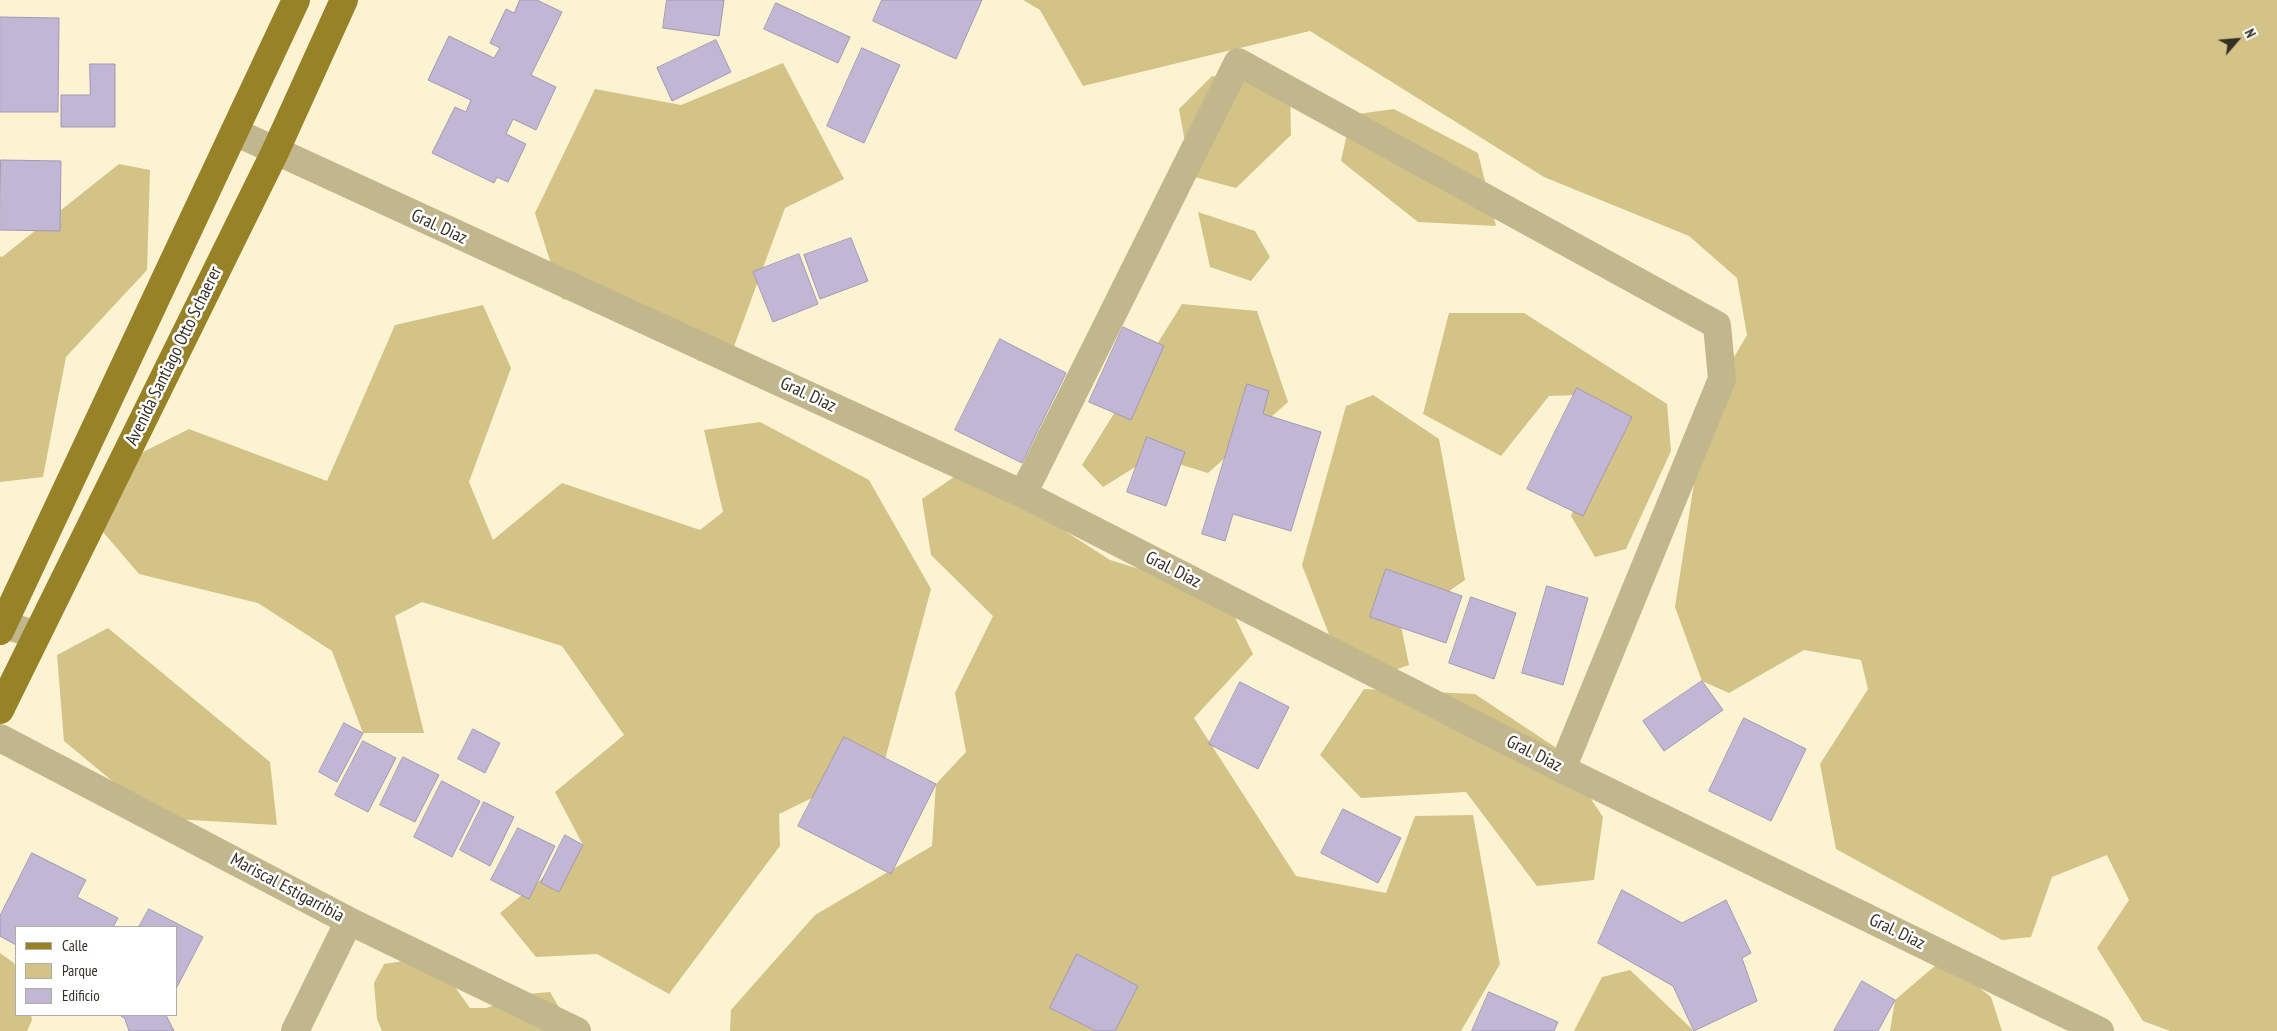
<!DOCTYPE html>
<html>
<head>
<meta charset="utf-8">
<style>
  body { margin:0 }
  #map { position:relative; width:2277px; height:1031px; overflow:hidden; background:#fcf3d3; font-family:"PT Sans Narrow",sans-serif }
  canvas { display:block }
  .legend { position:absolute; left:15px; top:926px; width:162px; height:90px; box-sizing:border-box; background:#fff; border:1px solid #aeaca7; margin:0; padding:6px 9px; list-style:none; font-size:15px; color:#343024 }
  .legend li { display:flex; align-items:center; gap:10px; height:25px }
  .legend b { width:25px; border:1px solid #aeaca7 }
  .north { position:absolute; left:2212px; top:15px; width:50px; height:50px; -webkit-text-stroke:4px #fff; paint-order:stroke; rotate:63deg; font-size:14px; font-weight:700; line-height:20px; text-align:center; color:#343024 }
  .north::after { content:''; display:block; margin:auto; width:18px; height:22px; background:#343024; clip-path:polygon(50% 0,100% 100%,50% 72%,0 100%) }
</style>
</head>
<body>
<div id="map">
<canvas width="2277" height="1031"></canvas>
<ul class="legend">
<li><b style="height:6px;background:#988228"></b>Calle</li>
<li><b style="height:14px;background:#d4c386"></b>Parque</li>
<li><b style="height:14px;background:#c1b6d4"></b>Edificio</li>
</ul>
<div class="north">N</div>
</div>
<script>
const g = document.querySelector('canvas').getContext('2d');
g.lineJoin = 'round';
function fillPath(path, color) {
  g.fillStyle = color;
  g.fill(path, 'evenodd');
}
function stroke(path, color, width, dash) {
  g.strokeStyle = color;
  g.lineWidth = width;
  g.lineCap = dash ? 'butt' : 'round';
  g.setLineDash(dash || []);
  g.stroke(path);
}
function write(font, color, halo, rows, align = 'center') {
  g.font = font + ' "PT Sans Narrow",sans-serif';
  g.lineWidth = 5;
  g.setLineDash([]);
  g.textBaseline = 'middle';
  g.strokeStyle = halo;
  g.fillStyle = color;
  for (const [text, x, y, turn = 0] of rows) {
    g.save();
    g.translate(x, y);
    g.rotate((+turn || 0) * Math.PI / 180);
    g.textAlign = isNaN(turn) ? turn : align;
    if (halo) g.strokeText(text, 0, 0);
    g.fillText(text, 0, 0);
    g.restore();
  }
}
const green = new Path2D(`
  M1023 0H2277V1031H2170L2143 1021 2097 948 2129 900 2107 855 2052 877 2031 937 2002 940 1836 849 1820 764 1868 689 1861 660 1804 650 1729 693 1702 681 1675 607 1706 405 1747 335 1737 278 1689 236 1544 177 1310 31 1083 86 1040 10Z
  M783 63 844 179 785 208 729 360 698 361 659 314 562 299 535 213 595 89 681 105Z
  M1212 76 1290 86 1291 135 1236 188 1191 176 1179 109Z
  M1394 109 1478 153 1496 226 1418 222 1341 161 1351 115Z
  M119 164 150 170 147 270 66 357 43 477 0 482V256L2 257Z
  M1198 212 1255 231 1270 257 1251 281 1210 267Z
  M1182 304 1257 311 1288 402 1208 473 1153 456 1103 487 1082 465Z
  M483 305 511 368 469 482 493 540 562 483 700 530 723 512 704 430 760 422 869 480 931 589 884 763 779 814 780 846 669 994 597 954 536 957 500 913 583 845 555 792 624 735 562 646 422 602 395 616 424 733H363L332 651 258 603 139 574 103 532 135 456 189 429 327 481 395 325Z
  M1449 313H1524L1667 404 1671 451 1626 549 1595 557 1571 516 1600 446 1577 395 1549 396 1501 456 1423 414Z
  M1373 395 1439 439 1465 580 1435 601 1391 577 1409 665 1378 676 1330 637 1302 565 1346 406Z
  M967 468 1110 560 1224 595 1253 654 1194 718 1296 876 1386 893 1415 816 1473 815 1500 964 1461 1031H730L731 1010 815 915 932 846 936 784 966 752 955 693 993 616 931 555 922 499Z
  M108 628 270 762 277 825 157 818 64 741 57 655Z
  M1364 689 1475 694 1558 749 1603 817 1594 880 1537 886 1466 792 1361 798 1320 755Z
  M0 953 14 963 16 968V1015H31L32 1020 27 1031H0Z
  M1943 959 1991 997 2002 1031H1890L1895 1000Z
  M411 960 455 987 470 1008H486L505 1002 517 995 550 992 564 1016 567 1031H382L377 1019 374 983 384 964Z
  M1630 970 1694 1031H1574L1602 977Z`);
const building = new Path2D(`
  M520 0H537L562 12 531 75 556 87 536 130 513 119 506 134 526 144 508 182 497 177 494 183 432 153 455 107 466 112 471 100 428 80 449 36 494 58 500 48 490 43 506 9 514 13Z
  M667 0H724L719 36 663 28Z
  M882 0H982L956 59 873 21Z
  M776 3 850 37 838 63 764 29Z
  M0 17 59 18 58 112H0Z
  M716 40 731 72 672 101 657 68Z
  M862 48 900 65 864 143 827 126Z
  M90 64H115V127H61V95H90Z
  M1 160 61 161 60 231 0 230Z
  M851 238 868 281 820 299 804 255Z
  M799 254 818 304 773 322 753 272Z
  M1123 327 1164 346 1131 420 1089 402Z
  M1000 339 1066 373 1022 463 955 430Z
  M1247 384 1269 391 1263 414 1321 432 1291 531 1233 514 1225 541 1202 534Z
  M1577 388 1632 417 1583 516 1527 489Z
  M1147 437 1185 452 1166 506 1127 492Z
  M1386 569 1462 596 1446 643 1370 617Z
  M1547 586 1588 598 1563 685 1522 673Z
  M1471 597 1516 613 1494 679 1449 663Z
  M1702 681 1723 710 1664 751 1643 721Z
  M1240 682 1289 707 1258 769 1209 744Z
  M1744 718 1806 749 1771 821 1709 791Z
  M344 723 363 733 337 782 319 772Z
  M473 729 500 743 485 773 458 759Z
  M844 737 936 784 891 874 798 826Z
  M363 741 396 758 368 812 335 795Z
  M403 757 439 775 415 822 380 805Z
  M442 781 480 801 452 857 414 837Z
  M484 802 514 817 490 866 460 850Z
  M1343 809 1401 838 1378 883 1321 853Z
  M518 828 555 846 529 899 491 880Z
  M565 835 583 845 559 892 541 883Z
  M32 853 86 880 77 897 118 918 113 927H16V945L0 936V916Z
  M1622 890 1682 923 1726 900 1751 953 1742 958 1757 1001 1694 1031 1673 986 1598 943Z
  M149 909 203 937 176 989V927H139Z
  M1077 954 1138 986 1115 1031H1096L1050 1008Z
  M1862 981 1895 1000 1878 1031H1834Z
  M1489 992 1558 1022 1554 1031H1472Z
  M120 1015H166L174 1031H129L125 1019Z`);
const minor = new Path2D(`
  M235 132 1023 494 1562 769 2100 1031
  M1023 494 1238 62 1717 325 1722 379 1562 769
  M0 624 35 634
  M0 738 349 921 577 1031
  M295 1031 349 921`);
const major = new Path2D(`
  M0 631 296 0
  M0 710 275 152 344 0`);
const streetNames = [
  ["Gral. Diaz",439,227,25],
  ["Avenida Santiago Otto Schaerer",174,356,-64],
  ["Gral. Diaz",808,395,25],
  ["Gral. Diaz",1173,570,27],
  ["Gral. Diaz",1534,754,27],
  ["Mariscal Estigarribia",287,888,28],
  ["Gral. Diaz",1897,932,26]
];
fillPath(green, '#d4c386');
fillPath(building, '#c1b6d4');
stroke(building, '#a398b5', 1);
stroke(minor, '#c2b68d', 28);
stroke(major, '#988228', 28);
write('18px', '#343024', '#fff', streetNames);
</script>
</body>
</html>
